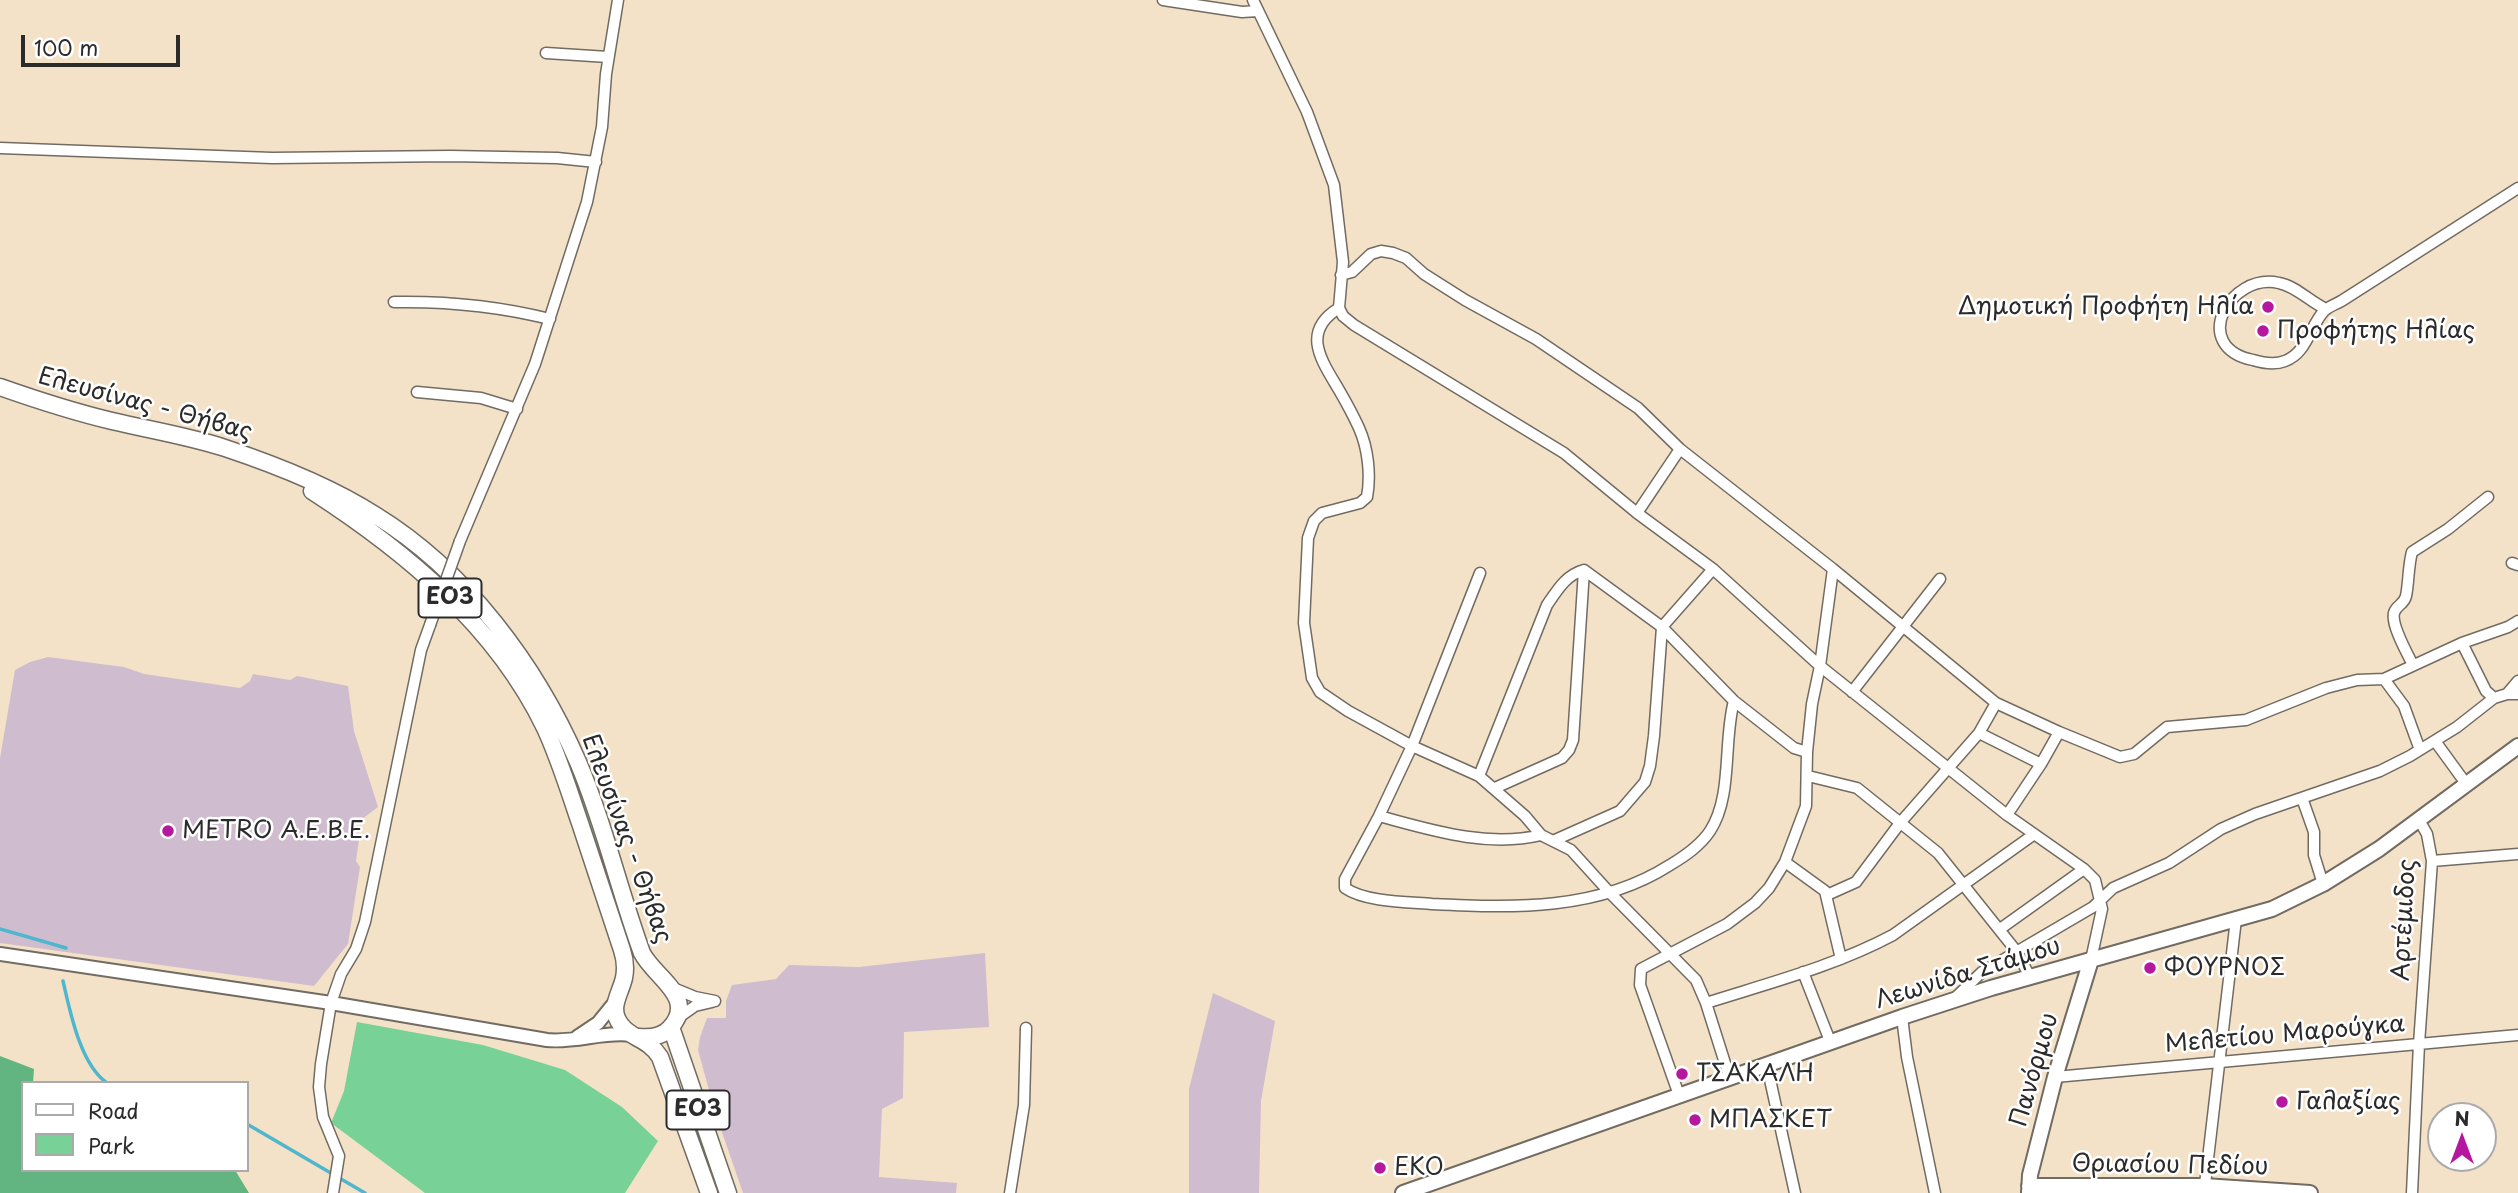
<!DOCTYPE html>
<html>
<head>
<meta charset="utf-8">
<style>
  body { margin:0 }
  #map { position:relative; width:2518px; height:1193px; overflow:hidden; background:#f4e2c8; font-family:"Playpen Sans",sans-serif }
  canvas { display:block }
  .legend { position:absolute; left:21px; top:1081px; width:228px; height:91px; box-sizing:border-box; background:#fff; border:2px solid #aaa; margin:0; padding:9px 12px; list-style:none; font-size:21px; color:#2b2b2b }
  .legend li { display:flex; align-items:center; gap:14px; height:35px }
  .legend b { width:35px; border:2px solid #aaa }
  .north { position:absolute; left:2427px; top:1102px; width:70px; height:70px; box-sizing:border-box; background:#fff; border:2px solid #aaa; border-radius:50%; rotate:0deg; font-size:19px; font-weight:700; line-height:28px; text-align:center; color:#2b2b2b }
  .north::after { content:''; display:block; margin:auto; width:24px; height:32px; background:#b5179e; clip-path:polygon(50% 0,100% 100%,50% 72%,0 100%) }
  .scale { position:absolute; left:21px; top:35px; width:159px; height:32px; box-sizing:border-box; border:4px solid #2b2b2b; border-top:0; padding-left:9px; font-size:21px; line-height:24px; white-space:nowrap; color:#2b2b2b; -webkit-text-stroke:5px #fff; paint-order:stroke }
</style>
</head>
<body>
<div id="map">
<canvas width="2518" height="1193"></canvas>
<ul class="legend">
<li><b style="height:9px;background:#fff"></b>Road</li>
<li><b style="height:19px;background:#78d298"></b>Park</li>
</ul>
<div class="north">N</div>
<div class="scale">100 m</div>
</div>
<script>
const g = document.querySelector('canvas').getContext('2d');
g.lineJoin = 'round';
function fillPath(path, color) {
  g.fillStyle = color;
  g.fill(path, 'evenodd');
}
function stroke(path, color, width, dash) {
  g.strokeStyle = color;
  g.lineWidth = width;
  g.lineCap = dash ? 'butt' : 'round';
  g.setLineDash(dash || []);
  g.stroke(path);
}
function write(font, color, halo, rows, align = 'center') {
  g.font = font + ' "Playpen Sans",sans-serif';
  g.lineWidth = 5;
  g.setLineDash([]);
  g.textBaseline = 'middle';
  g.strokeStyle = halo;
  g.fillStyle = color;
  for (const [text, x, y, turn = 0] of rows) {
    g.save();
    g.translate(x, y);
    g.rotate((+turn || 0) * Math.PI / 180);
    g.textAlign = isNaN(turn) ? turn : align;
    if (halo) g.strokeText(text, 0, 0);
    g.fillText(text, 0, 0);
    g.restore();
  }
}
const industrial = new Path2D(`
  M48 657 124 667 144 674 240 688 250 681 253 674 290 680 297 676 348 686 354 731 378 807 362 819 356 861 360 867 348 944 314 986 0 943V758L15 670 30 662Z
  M985 953 989 1027 904 1032 903 1098 882 1109 879 1177 957 1183 956 1193H743L715 1112 698 1050 700 1037 707 1018H726V1001L732 985 776 979 789 965 859 967Z
  M1213 993 1275 1021 1261 1101 1259 1193H1189V1089Z`);
const green = new Path2D(`
  M581 787 635 951 629 953 574 789Z
  M357 1022 483 1045 565 1070 622 1107 658 1141 625 1193H425L331 1123 344 1091Z`);
const forest = new Path2D(`
  M0 1056 34 1069 33 1083H23V1170H235L249 1193H0Z`);
const stream = new Path2D(`
  M0 929 66 948
  M63 981C70 1011 80 1064 107 1083
  M247 1124 365 1193`);
const minor = new Path2D(`
  M1163 0 1242 12 1258 11
  M1253 0 1307 112 1334 185 1343 262 1339 308 1343 316 1354 325 1564 453 1637 513 1713 569 1820 666 2007 815 2084 869 2095 880 2102 909 2091 960
  M546 53 608 57
  M0 148 272 158 450 156 557 158 596 162
  M1341 275 1352 272 1371 254 1381 251 1393 253 1406 258 1424 274 1465 300 1536 339 1638 408 1680 449 1833 569 1996 703 2059 732 2120 757 2134 754 2167 727 2246 720 2326 688 2357 680 2384 679 2462 643 2508 627 2518 621
  M394 302C448 301 498 306 550 319
  M1339 308C1300 332 1322 361 1339 390 1346 402 1353 415 1359 428 1368 448 1371 475 1367 497L1360 503 1322 513 1314 521 1308 538 1304 623 1312 678 1320 692 1348 711 1412 746 1479 776 1525 816 1541 835 1571 850 1610 893 1696 980 1706 1003 1730 1079
  M2326 309C2310 302 2296 286 2279 283 2229 272 2189 347 2253 360 2263 363 2275 365 2285 361 2307 353 2310 326 2324 311 2329 306 2337 304 2343 300L2518 188
  M417 392 481 398 517 409
  M1637 513 1680 449
  M460 541 535 364 587 202 602 127 606 74 618 0
  M2512 563 2518 565
  M1480 573 1412 746 1379 816 1345 879V888C1365 902 1407 902 1432 904 1514 908 1598 911 1670 865 1685 856 1700 846 1710 831 1733 796 1723 741 1734 701
  M2462 643 2486 691 2494 698 2507 694H2518
  M2413 665C2407 653 2391 625 2394 613 2396 605 2404 605 2406 596 2409 581 2408 567 2412 552L2448 529 2488 497
  M2384 679 2404 706 2420 750
  M1852 692 1940 579
  M2507 694 2518 681
  M1979 733 2041 764
  M2435 741 2467 785
  M1479 776 1547 605C1558 589 1566 575 1584 570L1662 627 1734 701 1794 748 1807 752
  M1808 776 1857 788 1938 853 2017 952 2030 977
  M1495 788 1562 758 1569 750 1573 740 1584 570
  M2302 798 2314 832V855L2323 884
  M2007 815 2041 764 2059 732
  M1379 816C1431 830 1487 848 1541 835
  M1555 840 1620 811 1645 782 1650 766 1654 736 1662 627 1713 569
  M2432 861 2518 854
  M1785 862 1825 891 1841 959
  M1827 895 1856 882 1900 823 1979 733 1996 703
  M2000 929 2084 869
  M1803 972 1830 1041
  M673 988 695 997 715 1001
  M1955 998 1982 972 2093 907 2113 888 2169 863 2221 829 2255 814 2380 771 2410 756 2457 727 2494 698
  M1706 1003C1769 983 1835 966 1893 935L2033 835
  M1902 1017 1907 1057 1935 1193
  M678 1018 695 1006 712 1002
  M1767 1066 1795 1193
  M2055 1077 2518 1035
  M1679 1095 1640 985 1641 969 1727 924 1755 903 1769 888 1785 862 1806 806 1807 752 1812 704 1820 666 1833 569
  M333 1193 339 1156 323 1117 319 1087 321 1064 331 1003 341 974 356 949 365 922 421 650 430 625
  M1010 1193 1024 1105 1026 1028
  M2204 1193 2236 919
  M2412 1193 2419 1044 2432 861 2427 834 2419 820`);
const tertiary = new Path2D(`
  M0 954 331 1003 547 1040C576 1043 604 1031 632 1035
  M577 1037 598 1023 615 1002`);
const secondary = new Path2D(`
  M2029 1186H2204L2310 1193
  M1403 1193 1902 1017 1991 988 2272 909 2323 884 2379 849 2518 746
  M2029 1193 2030 1175 2055 1077 2091 960`);
const primary = new Path2D(`
  M0 387C37 400 74 412 112 421 150 430 188 436 225 448 276 465 330 486 375 515 466 571 536 665 578 762 604 823 619 890 642 953 654 977 698 998 670 1028 662 1037 651 1038 639 1037
  M312 491C405 551 496 626 545 728 559 758 569 791 580 823 594 865 608 908 622 950 625 959 626 968 624 978 620 995 608 1008 621 1025 631 1039 648 1038 660 1057L709 1193
  M671 1027 728 1193`);
const minorBridge = new Path2D(`
  M430 625 460 541`);
const markers = [
  [2268,307,7,"#b5179e"],
  [2263,331,7,"#b5179e"],
  [168,831,7,"#b5179e"],
  [2150,968,7,"#b5179e"],
  [1682,1074,7,"#b5179e"],
  [2282,1102,7,"#b5179e"],
  [1695,1120,7,"#b5179e"],
  [1380,1168,7,"#b5179e"]
];
const shields = [
  [450,598,63],
  [698,1110,63]
];
const shieldNames = [
  ["ΕΟ3",450,598],
  ["ΕΟ3",698,1110]
];
const poiNames = [
  ["Δημοτική Προφήτη Ηλία",2254,307,"right"],
  ["Προφήτης Ηλίας",2277,331],
  ["METRO Α.Ε.Β.Ε.",182,831],
  ["ΦΟΥΡΝΟΣ",2164,968],
  ["ΤΣΑΚΑΛΗ",1696,1074],
  ["Γαλαξίας",2296,1102],
  ["ΜΠΑΣΚΕΤ",1709,1120],
  ["EKO",1394,1168]
];
const streetNames = [
  ["Ελευσίνας - Θήβας",145,405,15],
  ["Ελευσίνας - Θήβας",626,839,70],
  ["Αρτέμιδος",2405,920,-87],
  ["Λεωνίδα Στάμου",1968,974,-17],
  ["Μελετίου Μαρούγκα",2285,1035,-5],
  ["Πανόρμου",2035,1070,-74],
  ["Θριασίου Πεδίου",2170,1166,1]
];
fillPath(industrial, '#cfbdcf');
fillPath(green, '#78d298');
fillPath(forest, '#62b480');
stroke(stream, '#50b6ce', 3.5);
stroke(minor, '#716b62', 13);
stroke(tertiary, '#716b62', 16);
stroke(secondary, '#716b62', 18);
stroke(primary, '#716b62', 19);
stroke(minor, '#fff', 10);
stroke(tertiary, '#fff', 12);
stroke(secondary, '#fff', 14);
stroke(primary, '#fff', 16);
stroke(minorBridge, '#716b62', 13, []);
stroke(minorBridge, '#fff', 10);
for (const [x, y, r, color] of markers) {
  const dot = new Path2D();
  dot.arc(x, y, r, 0, 2 * Math.PI);
  g.fillStyle = color;
  g.fill(dot);
  stroke(dot, '#fff', 2.5);
}
for (const [x, y, w] of shields) {
  const box = new Path2D();
  box.roundRect(x - w / 2, y - 19.5, w, 39, 5);
  g.fillStyle = '#fff';
  g.fill(box);
  stroke(box, '#2b2b2b', 2);
}
write('bold 23px', '#2b2b2b', null, shieldNames);
write('24px', '#2b2b2b', '#fff', poiNames, 'left');
write('24px', '#2b2b2b', '#fff', streetNames);
</script>
</body>
</html>
